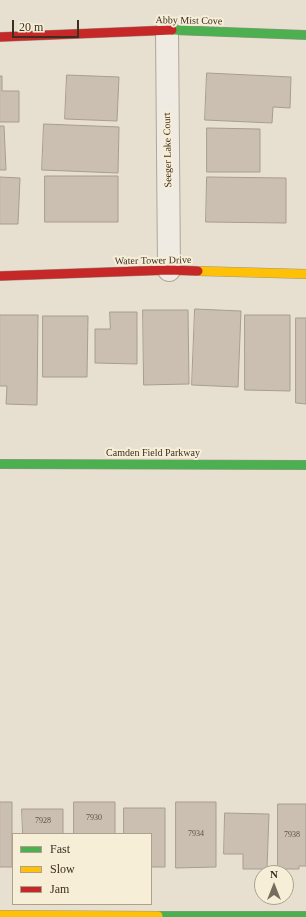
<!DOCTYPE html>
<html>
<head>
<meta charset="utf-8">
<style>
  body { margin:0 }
  #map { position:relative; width:306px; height:917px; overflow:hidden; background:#e7e0d1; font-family:Georgia,serif }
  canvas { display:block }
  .legend { position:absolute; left:12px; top:833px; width:140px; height:72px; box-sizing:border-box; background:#f7eed8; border:1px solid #ada18e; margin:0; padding:5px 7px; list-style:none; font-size:12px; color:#3d2e20 }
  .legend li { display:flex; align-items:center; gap:8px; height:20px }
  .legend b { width:20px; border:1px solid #ada18e }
  .north { position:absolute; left:254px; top:865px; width:40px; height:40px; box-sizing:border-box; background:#f7eed8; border:1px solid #ada18e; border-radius:50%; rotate:0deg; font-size:11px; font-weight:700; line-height:16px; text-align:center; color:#3d2e20 }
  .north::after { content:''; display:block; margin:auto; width:14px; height:18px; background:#786c5e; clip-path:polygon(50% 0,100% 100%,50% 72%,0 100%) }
  .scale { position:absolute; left:12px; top:20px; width:67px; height:18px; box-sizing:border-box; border:2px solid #3d2e20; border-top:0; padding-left:5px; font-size:12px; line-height:14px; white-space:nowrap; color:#3d2e20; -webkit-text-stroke:3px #f7eed8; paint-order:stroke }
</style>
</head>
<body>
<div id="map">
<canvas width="306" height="917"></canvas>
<ul class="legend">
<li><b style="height:5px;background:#4caf50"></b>Fast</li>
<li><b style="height:5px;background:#ffc107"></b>Slow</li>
<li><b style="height:5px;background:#c62828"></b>Jam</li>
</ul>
<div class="north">N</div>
<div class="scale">20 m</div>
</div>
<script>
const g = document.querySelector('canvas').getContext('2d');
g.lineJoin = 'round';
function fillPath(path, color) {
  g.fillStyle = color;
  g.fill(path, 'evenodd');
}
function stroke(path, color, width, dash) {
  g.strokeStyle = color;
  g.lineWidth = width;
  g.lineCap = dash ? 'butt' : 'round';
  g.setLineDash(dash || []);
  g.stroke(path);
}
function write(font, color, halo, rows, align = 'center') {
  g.font = font + ' Georgia,serif';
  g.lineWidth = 4;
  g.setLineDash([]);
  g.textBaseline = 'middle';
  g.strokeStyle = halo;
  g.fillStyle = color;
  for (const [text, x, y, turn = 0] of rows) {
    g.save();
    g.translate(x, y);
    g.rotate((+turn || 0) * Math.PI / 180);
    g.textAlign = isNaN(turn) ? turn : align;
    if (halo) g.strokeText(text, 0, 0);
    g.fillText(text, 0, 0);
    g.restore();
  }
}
const building = new Path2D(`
  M207 73 291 77 290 108 273 107 272 123 205 120Z
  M67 75 119 77 117 121 65 119Z
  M0 76H2V91H19V122H0Z
  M44 124 119 127 118 173 42 170Z
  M0 126H4L6 170H0Z
  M207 128 260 129V172H207Z
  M45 176H118V222H45Z
  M0 177 20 178 18 224H0Z
  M207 177 286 178V223L206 222Z
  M195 309 241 311 238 387 192 385Z
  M143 310H188L189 384 144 385Z
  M110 312H137V364L95 363V329H110Z
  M0 315H38L37 405 6 404 7 386H0Z
  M245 315H290V391L245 390Z
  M43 316H88L87 377H43Z
  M296 318H306V404L296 403Z
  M0 802H12V867H0Z
  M74 802H115V834H74Z
  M176 802H216V867L176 868Z
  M278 804H306V866H299V869H278Z
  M124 808H165V867H151V834H124Z
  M22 809H63V834H23Z
  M225 813 269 814 267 869H243V854H224Z`);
const street = new Path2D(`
  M167 30 169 270`);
const fast = new Path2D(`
  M172 30 306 35
  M0 464 306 465
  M158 916H306`);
const slow = new Path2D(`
  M198 271 306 274
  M0 915 158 916`);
const jam = new Path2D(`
  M0 37 172 30
  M0 276 169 270 198 271`);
const numberNames = [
  ["7930",94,818],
  ["7928",43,821],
  ["7934",196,834],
  ["7938",292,835]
];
const streetNames = [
  ["Abby Mist Cove",189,21,1],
  ["Seeger Lake Court",168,150,-91],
  ["Water Tower Drive",153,261,-1],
  ["Camden Field Parkway",153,453]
];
fillPath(building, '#cbbfb2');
stroke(building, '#a89c90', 1);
stroke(street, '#ada599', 24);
stroke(fast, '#9c958a', 10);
stroke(slow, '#9c958a', 10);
stroke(jam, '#9c958a', 10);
stroke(street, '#efebe3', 22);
stroke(fast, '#4caf50', 9);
stroke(slow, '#ffc107', 9);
stroke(jam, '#c62828', 9);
write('8px', '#605244', null, numberNames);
write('10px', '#3d2e20', '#f7eed8', streetNames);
</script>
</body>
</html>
